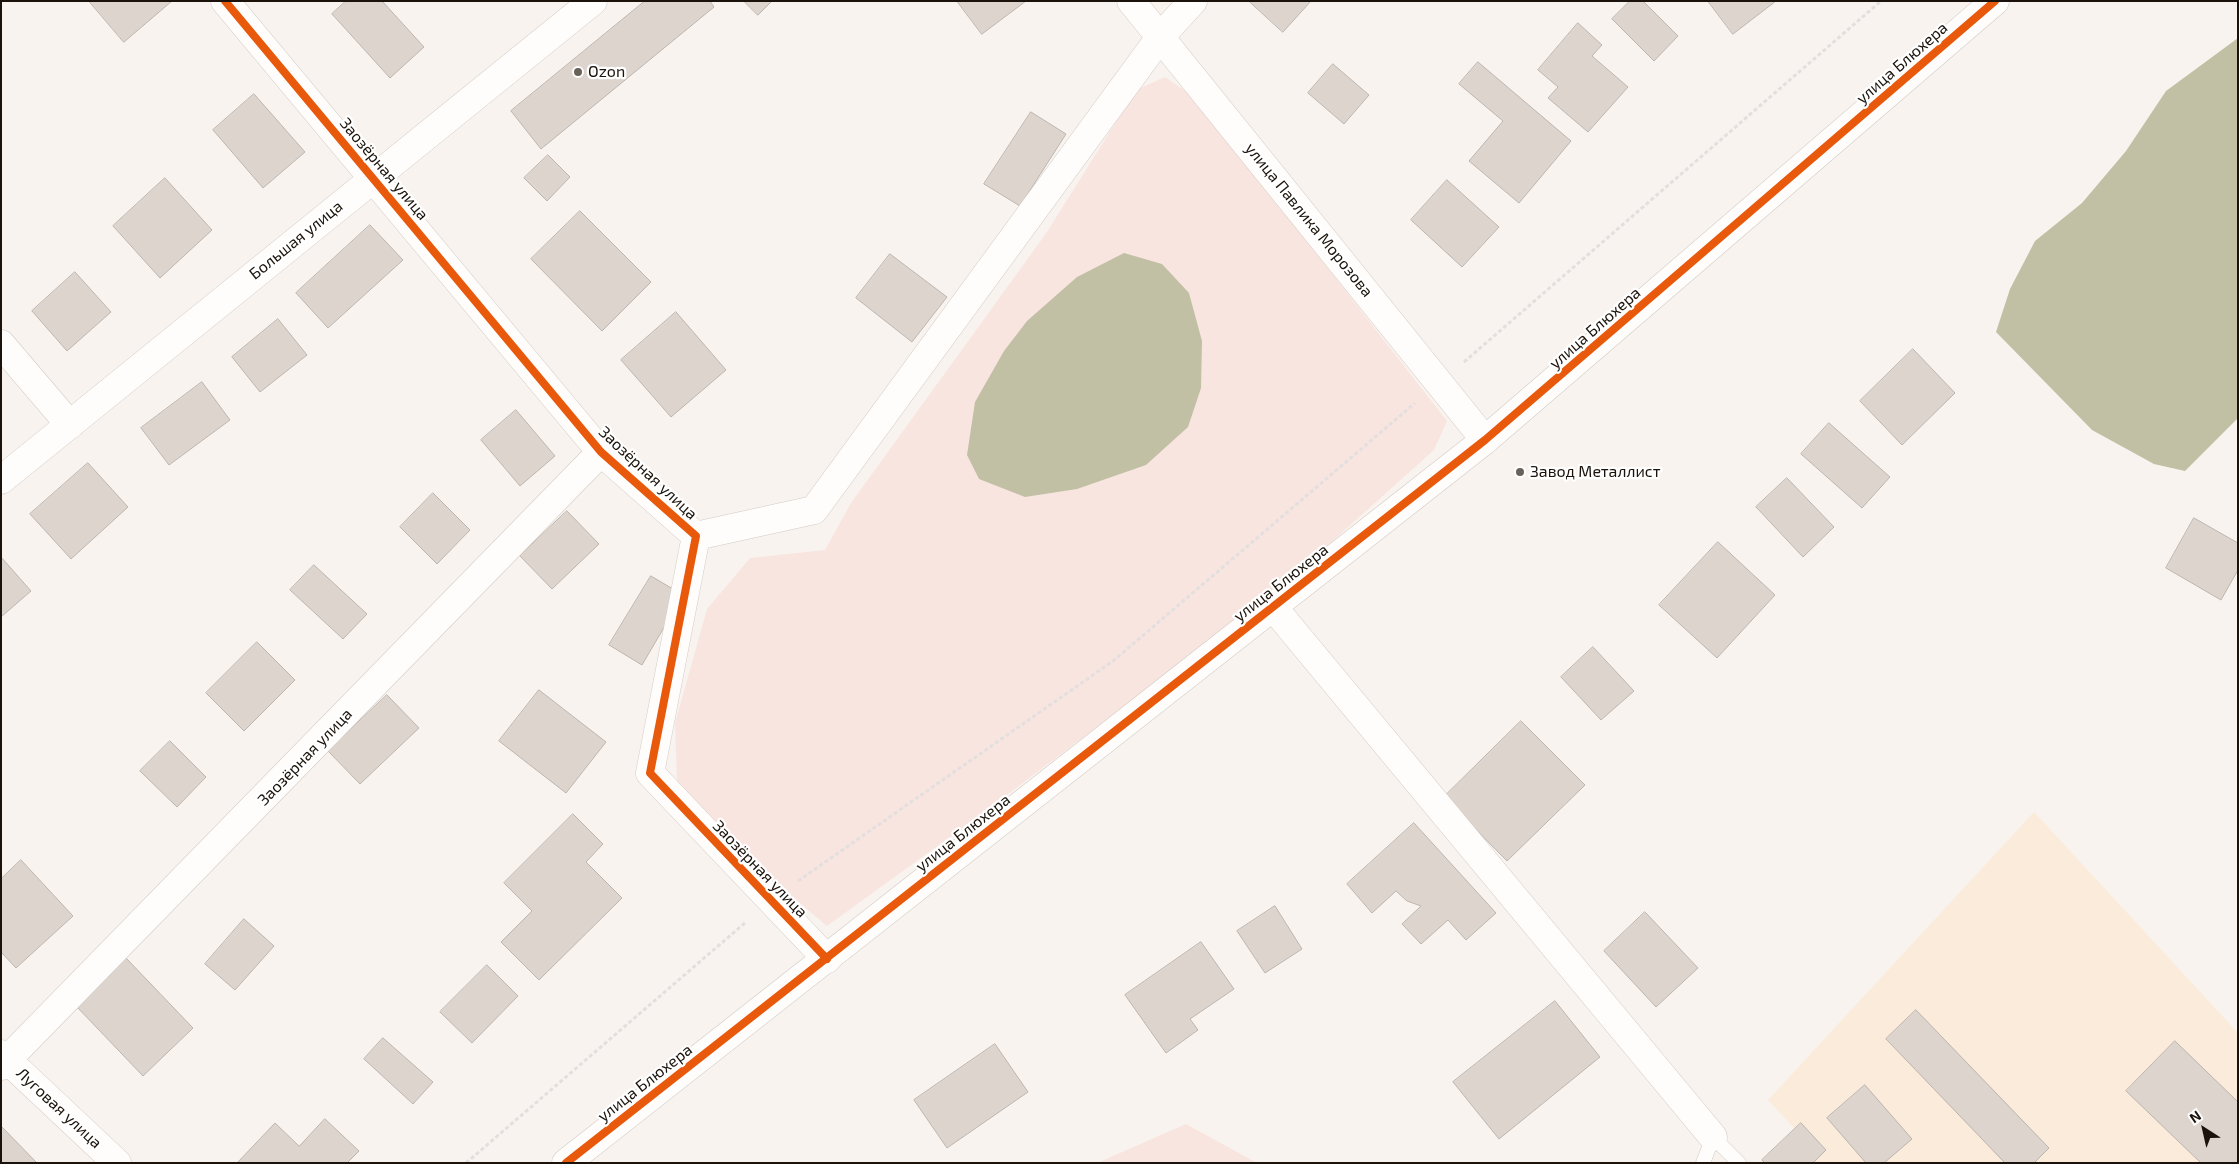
<!DOCTYPE html>
<html>
<head>
<meta charset="utf-8">
<style>
  body { margin:0 }
  #map { position:relative; width:2239px; height:1164px; overflow:hidden; background:#f8f3ee; font-family:"Exo 2",sans-serif }
  canvas { display:block }
  .frame { position:absolute; inset:0; border:2px solid #1b130b; pointer-events:none }
  .north { position:absolute; left:2179px; top:1104px; width:50px; height:50px; -webkit-text-stroke:4px #fff; paint-order:stroke; rotate:325deg; font-size:14px; font-weight:700; line-height:20px; text-align:center; color:#1b130b }
  .north::after { content:''; display:block; margin:auto; width:18px; height:22px; background:#1b130b; clip-path:polygon(50% 0,100% 100%,50% 72%,0 100%) }
</style>
</head>
<body>
<div id="map">
<canvas width="2239" height="1164"></canvas>
<div class="frame"></div>
<div class="north">N</div>
</div>
<script>
const g = document.querySelector('canvas').getContext('2d');
g.lineJoin = 'round';
function fillPath(path, color) {
  g.fillStyle = color;
  g.fill(path, 'evenodd');
}
function stroke(path, color, width, dash) {
  g.strokeStyle = color;
  g.lineWidth = width;
  g.lineCap = dash ? 'butt' : 'round';
  g.setLineDash(dash || []);
  g.stroke(path);
}
function write(font, color, halo, rows, align = 'center') {
  g.font = font + ' "Exo 2",sans-serif';
  g.lineWidth = 4.5;
  g.setLineDash([]);
  g.textBaseline = 'middle';
  g.strokeStyle = halo;
  g.fillStyle = color;
  for (const [text, x, y, turn = 0] of rows) {
    g.save();
    g.translate(x, y);
    g.rotate((+turn || 0) * Math.PI / 180);
    g.textAlign = isNaN(turn) ? turn : align;
    if (halo) g.strokeText(text, 0, 0);
    g.fillText(text, 0, 0);
    g.restore();
  }
}
const built = new Path2D(`
  M2034 812 2238 1033V1163H1760L1795 1129 1768 1100Z`);
const green = new Path2D(`
  M1165 77 1195 98 1447 421 1434 450 1279 589 987 810 827 926 757 867 677 781 675 723 707 609 750 558 825 550 851 503 1047 232 1136 90Z
  M1186 1124 1257 1163H1097Z`);
const water = new Path2D(`
  M2238 38V418L2185 471 2154 464 2092 430 1996 332 2010 289 2035 241 2082 203 2126 151 2166 91Z
  M1124 253 1162 264 1189 293 1202 341 1201 388 1188 427 1146 465 1077 489 1025 497 979 479 967 455 975 402 1004 351 1027 321 1077 277Z`);
const building = new Path2D(`
  M89 1H172L124 42Z
  M346 1H382L424 47 390 78 332 14Z
  M645 1H710L714 7 541 149 511 111Z
  M744 1H772L758 15Z
  M957 1H1026L982 34Z
  M1249 1H1311L1283 32Z
  M1630 1H1643L1678 36 1654 61 1612 19Z
  M1708 1H1776L1733 34Z
  M1578 23 1602 45 1592 56 1628 87 1588 132 1548 98 1558 87 1538 70Z
  M1478 62 1571 141 1519 203 1469 161 1503 121 1459 84Z
  M1333 64 1369 95 1344 124 1308 93Z
  M254 94 305 152 263 188 213 130Z
  M1031 112 1066 134 1020 206 984 184Z
  M548 155 570 177 547 201 524 178Z
  M165 178 212 230 160 278 113 226Z
  M1447 180 1499 227 1462 267 1411 220Z
  M580 211 651 282 602 331 531 259Z
  M370 225 403 260 328 328 296 293Z
  M890 254 947 297 912 342 856 298Z
  M75 272 111 312 67 351 32 311Z
  M676 312 726 370 671 417 621 360Z
  M278 319 307 355 260 392 232 357Z
  M1913 349 1955 393 1902 445 1860 401Z
  M202 382 230 420 169 465 141 428Z
  M516 410 555 456 520 486 481 440Z
  M1829 423 1890 477 1862 508 1801 454Z
  M88 463 128 507 71 559 30 514Z
  M1787 478 1834 527 1803 557 1756 507Z
  M433 493 470 530 437 564 400 527Z
  M567 511 599 544 552 589 520 556Z
  M2194 518 2238 543V570L2221 600 2166 568Z
  M1718 542 1775 595 1717 658 1659 605Z
  M1 557 31 591 1 617Z
  M314 565 367 614 343 639 290 590Z
  M651 576 683 595 642 665 609 645Z
  M257 642 295 680 244 731 206 693Z
  M1593 647 1634 691 1601 720 1561 677Z
  M539 690 606 742 566 793 499 741Z
  M387 695 419 728 360 784 328 751Z
  M1521 721 1585 785 1507 861 1444 797Z
  M170 741 206 777 177 807 140 771Z
  M573 814 603 844 586 862 622 898 539 980 501 942 532 911 504 883Z
  M1414 823 1496 913 1466 940 1448 920 1421 944 1402 924 1421 906 1407 901 1396 891 1372 913 1347 884Z
  M21 860 73 916 16 968 1 952V879Z
  M1275 906 1302 949 1265 973 1237 931Z
  M1645 912 1698 968 1656 1007 1604 951Z
  M244 919 274 946 235 990 205 964Z
  M1201 942 1234 989 1190 1019 1198 1030 1166 1053 1125 995Z
  M126 958 193 1028 143 1076 76 1006Z
  M487 965 518 996 472 1043 440 1012Z
  M1555 1001 1600 1057 1499 1139 1453 1082Z
  M1916 1010 2049 1148 2034 1163H2005L1886 1039Z
  M383 1038 433 1082 413 1104 364 1059Z
  M2175 1041 2238 1102V1163H2201L2126 1091Z
  M995 1044 1028 1092 947 1148 914 1100Z
  M1865 1085 1912 1139 1884 1163H1866L1827 1118Z
  M325 1119 359 1151 347 1163H237L275 1123 299 1146Z
  M1801 1123 1826 1150 1813 1163H1765L1762 1160Z
  M1 1126 37 1163H1Z`);
const path = new Path2D(`
  M1464 362 1881 1
  M798 881 1113 661 1415 403
  M466 1163 746 922`);
const service = new Path2D(`
  M1703 1163 1713 1137 1739 1163`);
const minor = new Path2D(`
  M225 1 601 452 696 536 650 773 827 959
  M1131 1 1485 440
  M1 344 70 425
  M1 480 593 1
  M696 536 814 510 1161 36 1193 1
  M1273 607 1713 1137
  M1 1054 117 1163
  M1 1066 601 452`);
const tertiary = new Path2D(`
  M566 1163 1485 440 1995 1`);
const cycleway = new Path2D(`
  M225 1 601 452 696 536 650 773 827 959
  M566 1163 1485 440 1995 1`);
const markers = [
  [578,72,5,"#68615a"],
  [1520,472,5,"#68615a"]
];
const streetNames = [
  ["улица Блюхера",1902,63,-41],
  ["Заозёрная улица",384,169,50],
  ["улица Павлика Морозова",1309,220,51],
  ["Большая улица",296,240,-39],
  ["улица Блюхера",1595,328,-41],
  ["Заозёрная улица",648,473,43],
  ["улица Блюхера",1281,583,-38],
  ["Заозёрная улица",305,757,-46],
  ["улица Блюхера",963,833,-38],
  ["Заозёрная улица",760,869,46],
  ["улица Блюхера",645,1083,-38],
  ["Луговая улица",59,1108,43]
];
const poiNames = [
  ["Ozon",588,72],
  ["Завод Металлист",1530,472]
];
fillPath(built, '#fbebdb');
fillPath(green, '#f9e5e0');
fillPath(water, '#c1c0a4');
fillPath(building, '#ddd4ce');
stroke(building, '#bcb4ae', 1);
stroke(service, '#d2cbc4', 15);
stroke(minor, '#d2cbc4', 29);
stroke(tertiary, '#d2cbc4', 29);
stroke(path, '#e2dfde', 3, [4, 2.5]);
stroke(service, '#fefdfc', 14);
stroke(minor, '#fefdfc', 28);
stroke(tertiary, '#fefdfc', 28);
stroke(cycleway, '#e8590c', 8);
for (const [x, y, r, color] of markers) {
  const dot = new Path2D();
  dot.arc(x, y, r, 0, 2 * Math.PI);
  g.fillStyle = color;
  g.fill(dot);
  stroke(dot, '#fff', 2);
}
write('16px', '#1b130b', '#fff', streetNames);
write('16px', '#1b130b', '#fff', poiNames, 'left');
</script>
</body>
</html>
